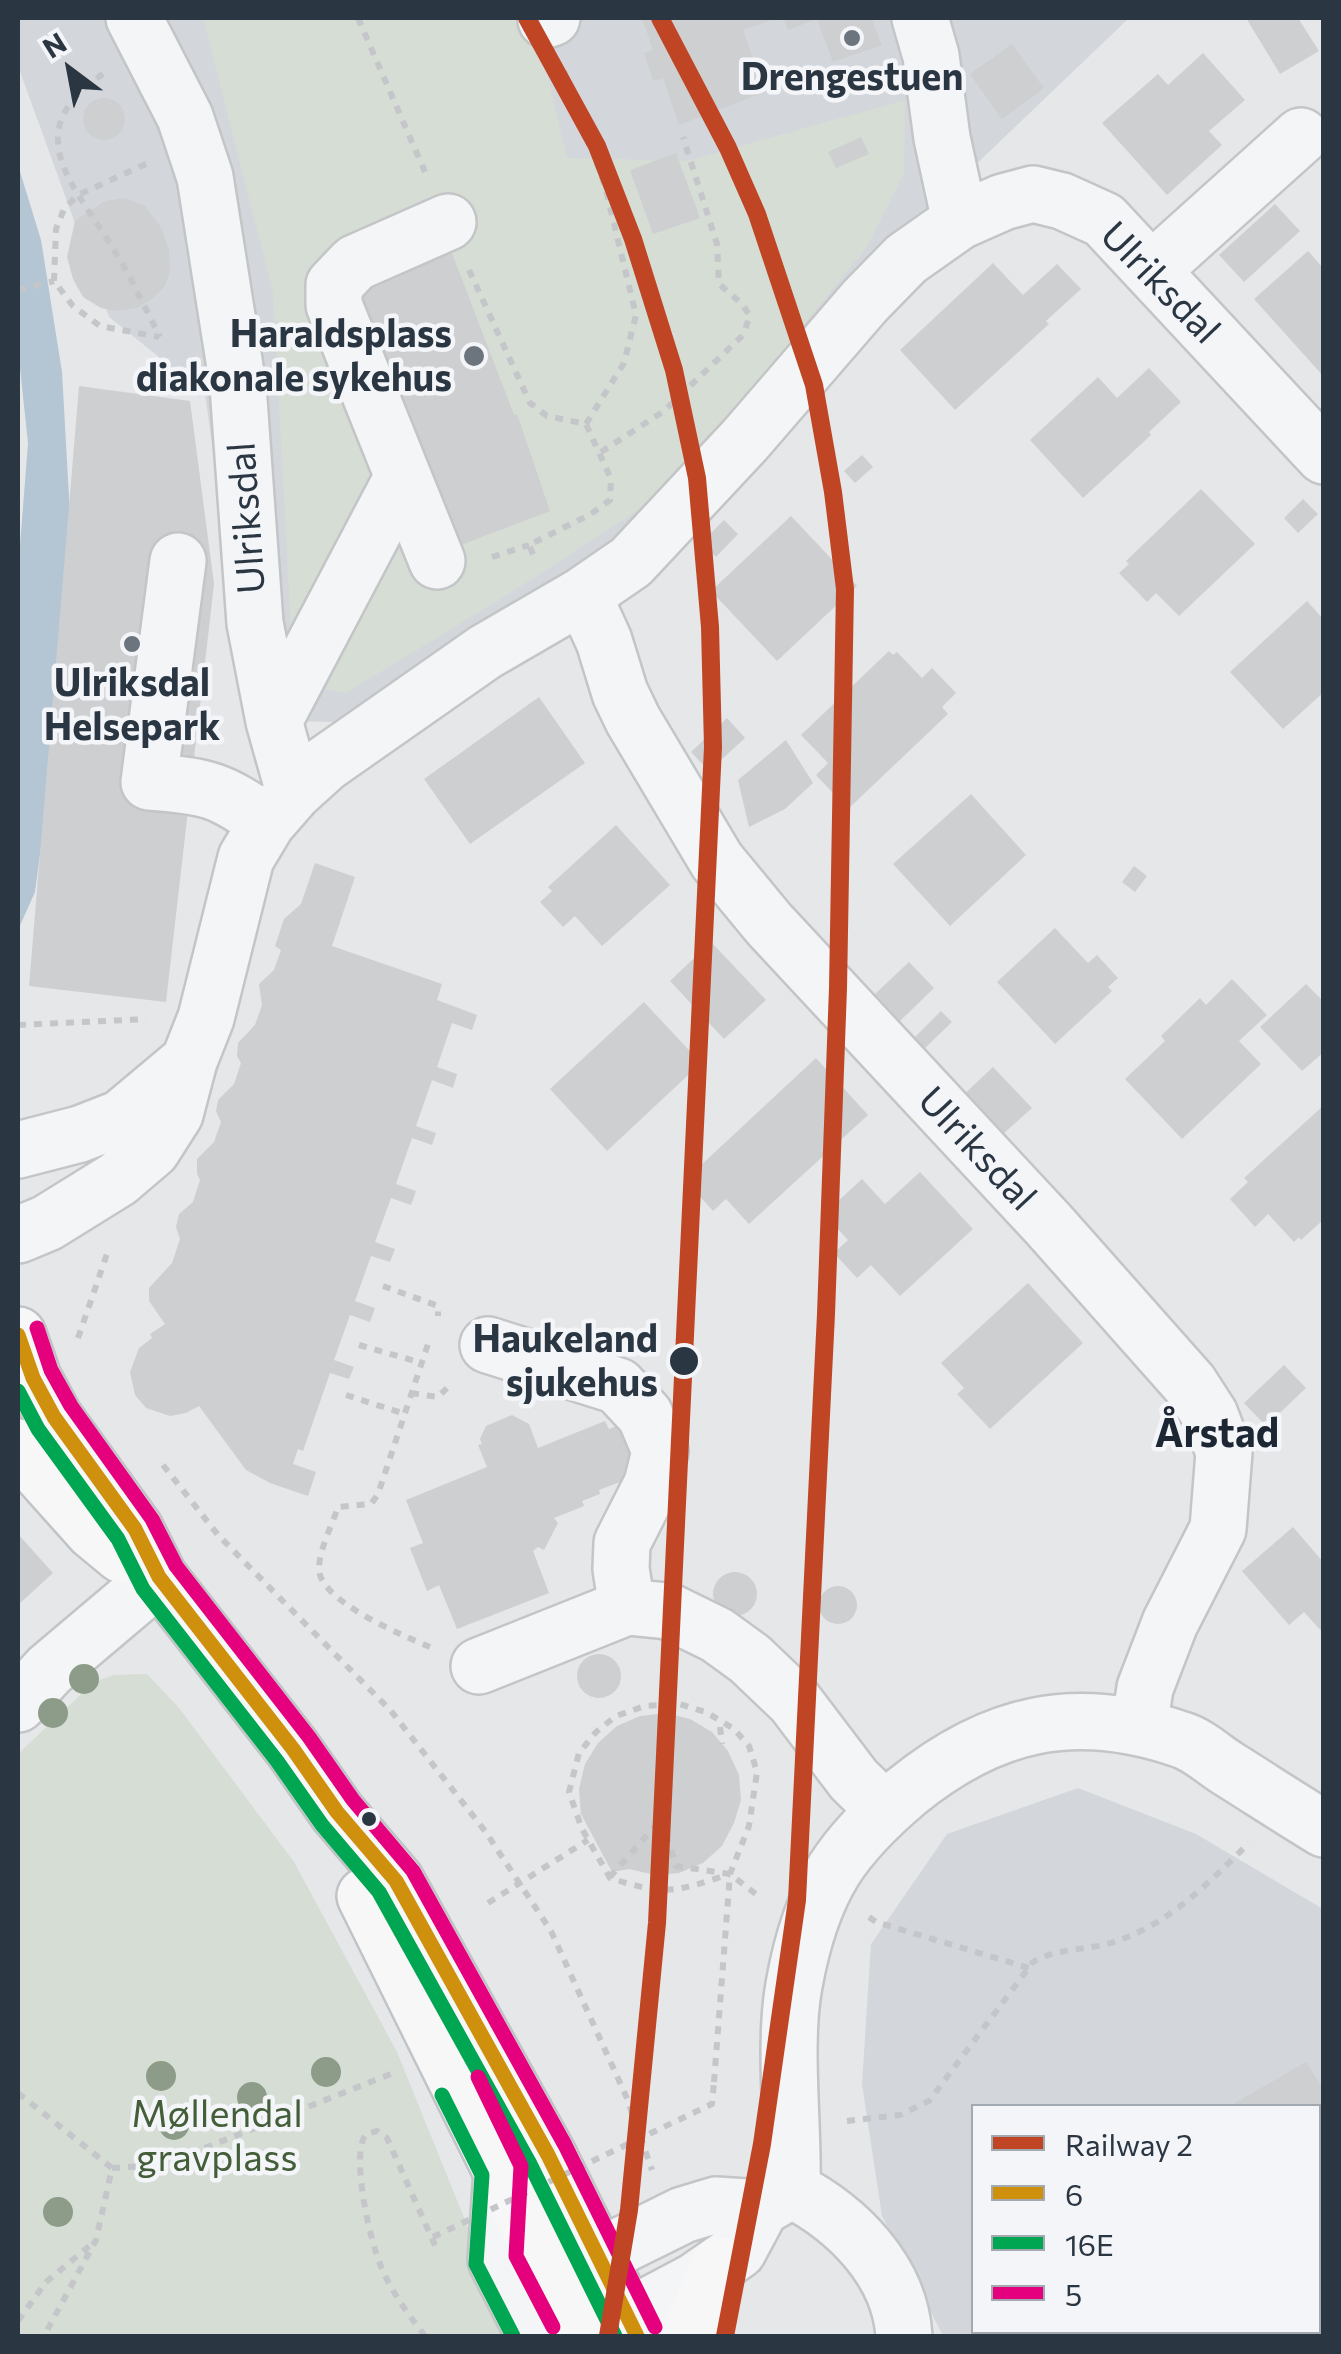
<!DOCTYPE html>
<html>
<head>
<meta charset="utf-8">
<style>
  body { margin:0 }
  #map { position:relative; width:1341px; height:2354px; overflow:hidden; background:#e5e7e9; font-family:Commissioner,sans-serif }
  canvas { display:block }
  .frame { position:absolute; inset:0; border:20px solid #2b3643; pointer-events:none }
  .legend { position:absolute; left:971px; top:2104px; width:350px; height:230px; box-sizing:border-box; background:#f3f5f8; border:2px solid #a3a9b0; margin:0; padding:12px 18px; list-style:none; font-size:30px; color:#2b3643 }
  .legend li { display:flex; align-items:center; gap:20px; height:50px }
  .legend b { width:50px; border:2px solid #a3a9b0 }
  .north { position:absolute; left:20px; top:20px; width:100px; height:100px; -webkit-text-stroke:8px #f3f5f8; paint-order:stroke; rotate:328deg; font-size:28px; font-weight:700; line-height:40px; text-align:center; color:#2b3643 }
  .north::after { content:''; display:block; margin:auto; width:35px; height:45px; background:#2b3643; clip-path:polygon(50% 0,100% 100%,50% 72%,0 100%) }
</style>
</head>
<body>
<div id="map">
<canvas width="1341" height="2354"></canvas>
<div class="frame"></div>
<ul class="legend">
<li><b style="height:12px;background:#bf4525"></b>Railway 2</li>
<li><b style="height:12px;background:#ce900d"></b>6</li>
<li><b style="height:12px;background:#00a651"></b>16E</li>
<li><b style="height:12px;background:#e5007d"></b>5</li>
</ul>
<div class="north">N</div>
</div>
<script>
const g = document.querySelector('canvas').getContext('2d');
g.lineJoin = 'round';
function fillPath(path, color) {
  g.fillStyle = color;
  g.fill(path, 'evenodd');
}
function stroke(path, color, width, dash) {
  g.strokeStyle = color;
  g.lineWidth = width;
  g.lineCap = dash ? 'butt' : 'round';
  g.setLineDash(dash || []);
  g.stroke(path);
}
function write(font, color, halo, rows, align = 'center') {
  g.font = font + ' Commissioner,sans-serif';
  g.lineWidth = 9;
  g.setLineDash([]);
  g.textBaseline = 'middle';
  g.strokeStyle = halo;
  g.fillStyle = color;
  for (const [text, x, y, turn = 0] of rows) {
    g.save();
    g.translate(x, y);
    g.rotate((+turn || 0) * Math.PI / 180);
    g.textAlign = isNaN(turn) ? turn : align;
    if (halo) g.strokeText(text, 0, 0);
    g.fillText(text, 0, 0);
    g.restore();
  }
}
const built = new Path2D(`
  M18 18H1129L897 240 667 491 577 577 340 722 274 721 250 716 205 394 109 317 18 66Z
  M1078 1788 1196 1834 1323 1909V2336H943L882 2216 862 2084 871 1944 947 1834ZM974 2106H1318V2332H974Z`);
const green = new Path2D(`
  M203 18H534L567 158 687 161 905 100 904 174 866 248 672 488 515 590 346 693 294 683 273 293Z
  M147 1674 179 1708 294 1862 397 2052 512 2336H18V1754L94 1682 114 1675Z`);
const water = new Path2D(`
  M18 165 41 240 62 372 72 551 50 780 35 892 18 930V571L28 443 18 349Z`);
const building = new Path2D(`
  M642 18H777L743 30 762 85 755 88 757 95 679 125 663 78 653 81 644 53 653 50Z
  M783 18H871L882 45 833 62 817 19 788 30Z
  M1246 18H1298L1319 51 1280 74Z
  M1012 44 1044 88 1002 119 970 74Z
  M1203 53 1245 100 1209 131 1222 145 1167 195 1102 123 1158 74 1168 85Z
  M83 119a21 21 0 1 1 42 0a21 21 0 1 1-42 0Z
  M861 137 869 154 836 168 828 152Z
  M676 153 700 218 653 234 630 170Z
  M126 198 145 206 162 229 169 251 170 272 165 286 152 299 137 308 117 311 101 308 83 297 73 279 67 257 75 221 105 201Z
  M1275 204 1300 231 1244 282 1219 255Z
  M448 243 514 415 517 414 550 511 453 548 351 280Z
  M1308 251 1324 269V377L1254 299Z
  M993 263 1023 295 1057 264 1081 289 1046 321 1049 324 955 410 900 350Z
  M1149 368 1181 402 1149 432 1151 435 1083 498 1030 440 1098 377 1117 398Z
  M79 386 190 401 214 584 166 1002 29 986Z
  M862 455 873 467 855 483 844 471Z
  M1201 489 1255 544 1179 616 1156 593 1147 602 1119 573 1129 564 1126 561Z
  M1303 499 1318 514 1298 533 1284 518Z
  M791 516 857 586 777 661 711 591Z
  M724 520 738 534 716 557 701 543Z
  M1307 601 1324 620V692L1283 729 1230 672Z
  M889 651 893 655 897 652 922 678 932 668 956 693 942 707 948 714 848 809 816 775 828 763 801 735Z
  M539 697 585 763 470 844 424 779Z
  M727 718 745 738 709 771 691 752Z
  M786 740 813 783 785 809 749 827 738 780Z
  M971 794 1026 855 950 926 893 864Z
  M616 825 670 885 602 946 575 916 563 927 540 902 552 891 548 887Z
  M315 863 355 877 332 946 442 984 437 1000 477 1015 472 1030 452 1023 437 1067 457 1074 453 1088 432 1080 416 1126 436 1133 432 1145 412 1138 396 1184 416 1191 411 1205 391 1198 375 1242 395 1249 390 1262 371 1256 355 1301 375 1308 370 1322 350 1315 334 1360 354 1367 349 1379 330 1373 303 1451 298 1449 293 1464 316 1472 308 1496 270 1483 246 1470 199 1406 186 1413 170 1416 146 1408 135 1395 130 1372 139 1348 152 1338 150 1334 165 1324 149 1301V1288L172 1263 180 1239 176 1227 179 1214 193 1202 200 1180 197 1174V1159L214 1142 221 1122 216 1111 218 1100 234 1084 241 1063 237 1056 238 1043 255 1025 262 1005 259 984 274 970 281 950 275 946 284 919 301 904Z
  M1134 866 1147 876 1135 892 1122 882Z
  M1055 928 1088 963 1097 955 1118 978 1108 987 1112 991 1055 1044 997 982Z
  M711 942 766 1000 724 1039 670 981Z
  M909 962 934 988 900 1021 875 994Z
  M1232 979 1267 1015 1239 1041 1261 1064 1182 1139 1125 1079 1165 1041 1161 1036 1200 998 1206 1005Z
  M1306 984 1324 1002V1052L1302 1071 1260 1027Z
  M644 1002 701 1063 607 1151 550 1089Z
  M941 1011 952 1022 924 1049 913 1039Z
  M816 1058 868 1115 749 1224 726 1199 713 1211 685 1180Z
  M993 1067 1032 1108 994 1142 956 1102Z
  M1324 1105V1223L1322 1221 1301 1240 1299 1237 1294 1242 1268 1214 1255 1227 1230 1199 1248 1182 1244 1178Z
  M920 1172 973 1229 900 1296 871 1265 857 1278 834 1253 848 1240 824 1214 862 1179 885 1204Z
  M1028 1283 1083 1343 990 1429 957 1394 964 1388 941 1363Z
  M1284 1365 1306 1388 1266 1426 1244 1403Z
  M512 1415 529 1424 538 1448 605 1421 609 1429 633 1419 649 1462 624 1471 628 1479 599 1490 600 1494 582 1501 584 1506 554 1518 558 1523 544 1550 538 1547 533 1551 549 1593 457 1629 439 1585 427 1591 410 1548 423 1543 406 1500 487 1467 478 1445 482 1444 480 1439 486 1426Z
  M1293 1527 1324 1563V1634L1304 1612 1289 1625 1242 1571Z
  M18 1534 53 1573 18 1605Z
  M713 1594a22 22 0 1 1 44 0a22 22 0 1 1-44 0Z
  M819 1605a19 19 0 1 1 38 0a19 19 0 1 1-38 0Z
  M577 1676a22 22 0 1 1 44 0a22 22 0 1 1-44 0Z
  M666 1713 690 1719 712 1732 728 1751 739 1775 741 1800 734 1823 722 1846 703 1863 679 1873 655 1875 629 1869 612 1872 581 1814 579 1789 585 1764 598 1743 617 1726 640 1716Z
  M1306 2062 1324 2090V2222L1318 2225V2106H1230Z
  M1025 2332H1146L1138 2336H1028Z`);
const path = new Path2D(`
  M358 18 425 172
  M564 71 605 186 636 315 624 363 586 424
  M103 74C13 134 79 189 117 255 133 281 146 310 160 337
  M146 164 78 195 64 209 56 229 54 281 73 306 100 326 159 337
  M469 270 530 403 547 416 586 424 611 479 610 500 591 514 529 545 535 559
  M18 290 54 281
  M601 452 664 411 743 335 750 316 742 304 719 284 717 244 683 137
  M492 557 529 545
  M18 1025 146 1019
  M383 1286 438 1306V1316
  M78 1338 108 1251
  M359 1345 422 1363
  M411 1393 438 1397 450 1385
  M346 1395 405 1414
  M163 1465 218 1535 391 1711 485 1831 551 1931 626 2096 652 2170
  M430 1647C404 1636 316 1600 319 1567 320 1548 332 1525 338 1507L371 1504 378 1494 430 1338
  M720 1727 722 1744
  M662 1819 676 1866 730 1874 761 1898
  M610 1877 661 1819
  M488 1903 588 1840
  M869 1917 876 1922 1029 1968
  M714 2082 730 1874 749 1826 757 1772 749 1746 734 1729 706 1712 679 1704 645 1706 616 1716 596 1732 579 1753 569 1792 582 1829 610 1878C666 1896 674 1892 730 1874
  M18 2093 112 2168 96 2240 44 2336
  M847 2121 900 2115 929 2101 1033 1962C1058 1947 1089 1951 1117 1941 1172 1922 1208 1883 1249 1843
  M112 2168 162 2165 393 2073
  M18 2321 46 2282 93 2243
  M425 2336C408 2314 390 2290 380 2264 370 2239 350 2155 366 2134L377 2131 387 2138 438 2252`);
const minor = new Path2D(`
  M134 18 185 117 205 177 238 386 255 623 274 721 294 792
  M920 18 931 56 942 138 960 221
  M546 20 552 18
  M1152 270 1301 136
  M178 561 149 782C207 786 220 789 267 823
  M437 561 334 305V285L355 263 448 222
  M583 595 604 641 620 693 633 720 717 861 769 924 1049 1225 1190 1384 1210 1415 1224 1452 1218 1529 1170 1623 1145 1688 1139 1728
  M274 721 402 478
  M18 1150 80 1134 121 1118 189 1061
  M18 1235 47 1223 118 1179 152 1150 175 1114 189 1061 206 1018 246 858 267 823 294 792 325 764 485 652 583 595 631 562 745 440 865 301 906 259 960 221 1003 202 1033 194 1062 201 1104 220 1324 456
  M488 1345 618 1386 645 1415 660 1451 652 1484 622 1543 621 1569 627 1607
  M479 1666 627 1607 668 1611 717 1635 750 1659 794 1701 854 1780 885 1810
  M18 1704 49 1670 159 1577
  M502 2171 496 2260 535 2336
  M792 2190C794 2127 783 2044 794 1985 801 1946 813 1904 834 1870 853 1840 879 1815 906 1792 992 1722 1075 1703 1182 1740 1198 1745 1213 1759 1227 1768 1259 1788 1291 1809 1324 1829
  M792 2190C848 2219 900 2271 904 2336
  M761 2208 738 2251 695 2281 627 2317 568 2305 598 2257 683 2215 716 2205 761 2208 792 2190`);
const major = new Path2D(`
  M18 1335 33 1378 54 1417 135 1529 159 1577 293 1749 337 1812 396 1881 548 2155 637 2336
  M18 1447 93 1531 122 1555
  M365 1896 583 2336
  M689 2336 719 2265`);
const pathBridge = new Path2D(`
  M433 2237 712 2104 714 2082`);
const bus1 = new Path2D(`
  M18 1335 33 1378 54 1417 135 1529 159 1577 293 1749 337 1812 396 1881 548 2155 637 2336`);
const bus2 = new Path2D(`
  M18 1391 38 1429 118 1539 143 1589 277 1761 322 1825 379 1892 530 2164 615 2336
  M442 2095 482 2175 476 2264 513 2336`);
const bus3 = new Path2D(`
  M37 1328 51 1370 71 1406 152 1519 176 1566 309 1737 353 1800 413 1871 565 2145 655 2327
  M478 2077 521 2166 516 2256 553 2327`);
const rail1 = new Path2D(`
  M527 18 597 146 633 239 674 370 697 478 710 627 713 747 657 1923 629 2210 608 2336
  M660 18 728 148 757 214 814 385 833 492 845 589 838 988 826 1314 797 1900 762 2144 725 2336`);
const trees = [
  [84,1679],
  [53,1713],
  [326,2072],
  [161,2076],
  [252,2097],
  [174,2125],
  [58,2212]
];
const markers = [
  [852,38,10,"#6c747d"],
  [474,356,12,"#6c747d"],
  [132,644,10,"#6c747d"],
  [684,1361,16,"#2b3643"],
  [369,1819,9,"#2b3643"]
];
const poiNames = [
  ["Drengestuen",852,77],
  ["Haraldsplass",452,334,"right"],
  ["diakonale sykehus",452,378,"right"],
  ["Ulriksdal",132,683],
  ["Helsepark",132,727]
];
const streetNames = [
  ["Ulriksdal",1160,283,46],
  ["Ulriksdal",247,518,-94],
  ["Ulriksdal",977,1149,47]
];
const stopNames = [
  ["Haukeland",658,1339],
  ["sjukehus",658,1383]
];
const parkNames = [
  ["Møllendal",217,2114],
  ["gravplass",217,2158]
];
const neighbourhoodNames = [
  ["Årstad",1217,1434]
];
fillPath(built, '#d3d7dc');
fillPath(green, '#d6ddd5');
fillPath(water, '#b4c5d3');
fillPath(building, '#cdcfd1');
stroke(minor, '#c3c5c7', 60);
stroke(major, '#c0c4c7', 60);
stroke(path, '#c4c6c9', 6, [8, 8]);
stroke(minor, '#f4f5f6', 55);
stroke(major, '#f7f7f8', 55);
stroke(pathBridge, '#c4c6c9', 6, [8, 8]);
stroke(bus1, '#ce900d', 15);
stroke(bus2, '#00a651', 15);
stroke(bus3, '#e5007d', 15);
stroke(rail1, '#bf4525', 18);
g.fillStyle = '#8c9c88';
for (const [x, y] of trees) {
  g.beginPath();
  g.arc(x, y, 15, 0, 2 * Math.PI);
  g.fill();
}
for (const [x, y, r, color] of markers) {
  const dot = new Path2D();
  dot.arc(x, y, r, 0, 2 * Math.PI);
  g.fillStyle = color;
  g.fill(dot);
  stroke(dot, '#f3f5f8', 4);
}
write('bold 38px', '#2b3643', '#f3f5f8', poiNames);
write('38px', '#2b3643', '#f3f5f8', streetNames);
write('bold 38px', '#2b3643', '#f3f5f8', stopNames, 'right');
write('38px', '#435e39', '#f3f5f8', parkNames);
write('bold 40px', '#1d2734', '#f3f5f8', neighbourhoodNames);
</script>
</body>
</html>
